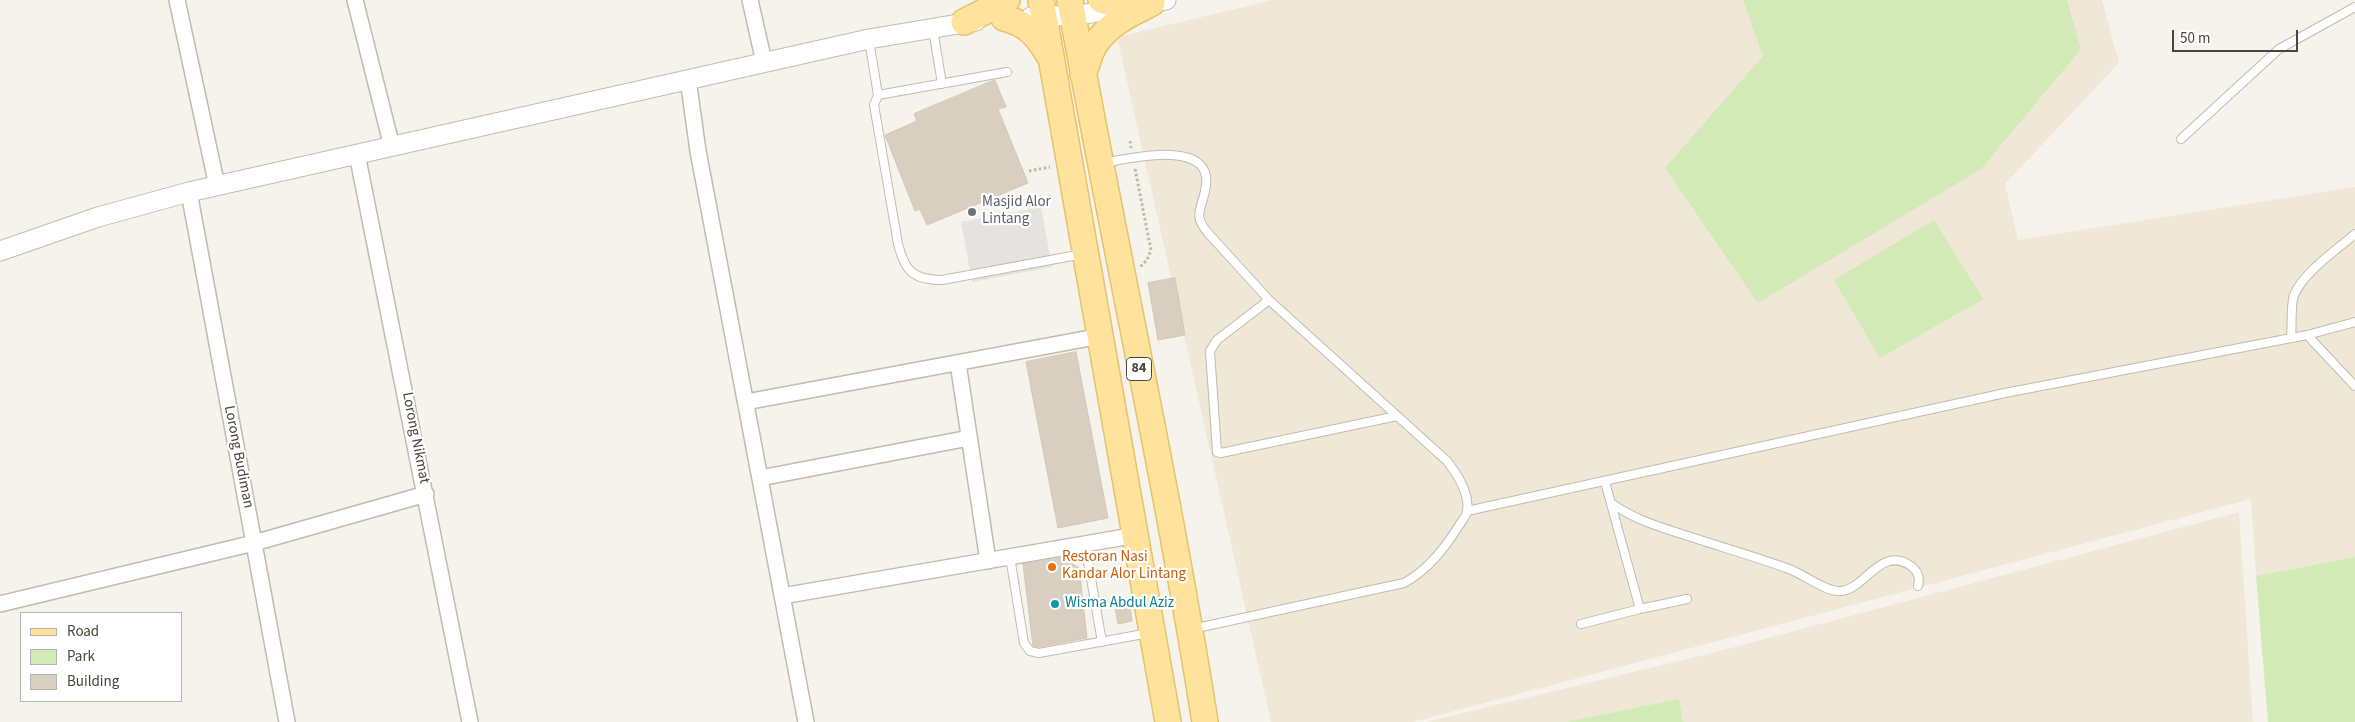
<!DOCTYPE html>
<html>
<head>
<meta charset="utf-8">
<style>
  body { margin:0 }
  #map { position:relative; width:2355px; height:722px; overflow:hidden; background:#f6f3ec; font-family:"Source Sans 3",sans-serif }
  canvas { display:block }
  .legend { position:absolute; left:20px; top:612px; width:162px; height:90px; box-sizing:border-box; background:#fff; border:1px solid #b7b4b0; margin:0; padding:6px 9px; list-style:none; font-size:15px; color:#4b4439 }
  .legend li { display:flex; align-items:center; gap:10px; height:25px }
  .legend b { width:25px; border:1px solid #b7b4b0 }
  .scale { position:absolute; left:2172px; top:30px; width:126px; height:22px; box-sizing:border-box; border:2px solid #4b4439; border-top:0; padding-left:6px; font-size:15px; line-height:18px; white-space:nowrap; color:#4b4439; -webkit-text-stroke:4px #fff; paint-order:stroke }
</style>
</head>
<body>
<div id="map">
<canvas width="2355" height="722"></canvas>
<ul class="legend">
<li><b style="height:6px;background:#ffe39c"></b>Road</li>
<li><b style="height:14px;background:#d2eab5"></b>Park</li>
<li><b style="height:14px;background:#d8cfc1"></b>Building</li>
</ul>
<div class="scale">50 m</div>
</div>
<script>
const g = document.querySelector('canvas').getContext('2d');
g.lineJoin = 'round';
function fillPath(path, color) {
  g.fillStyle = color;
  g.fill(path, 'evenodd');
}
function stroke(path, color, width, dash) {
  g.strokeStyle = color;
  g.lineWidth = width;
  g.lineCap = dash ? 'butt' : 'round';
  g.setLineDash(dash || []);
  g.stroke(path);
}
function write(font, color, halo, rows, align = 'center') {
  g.font = font + ' "Source Sans 3",sans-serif';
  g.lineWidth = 4.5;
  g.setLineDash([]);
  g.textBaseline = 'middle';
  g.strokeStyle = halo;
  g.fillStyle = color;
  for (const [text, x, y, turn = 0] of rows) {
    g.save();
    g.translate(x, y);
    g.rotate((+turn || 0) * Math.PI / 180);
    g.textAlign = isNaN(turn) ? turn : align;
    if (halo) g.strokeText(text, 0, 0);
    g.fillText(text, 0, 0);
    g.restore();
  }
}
const education = new Path2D(`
  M1273 0H2102L2119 63 2005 184 2018 240 2355 187V557L2256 576 2251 499 1413 722H1271L1117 37Z
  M2239 512 2253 722H1426L1716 652Z`);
const green = new Path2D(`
  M1743 0H2067L2081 49 1981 169 1758 303 1665 168 1763 56Z
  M1934 220 1983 299 1880 358 1834 280Z
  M2355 557V722H2268L2256 576Z
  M1679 699 1683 722H1566Z`);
const parking = new Path2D(`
  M1041 207 1052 267 972 282 961 222Z`);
const building = new Path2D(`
  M995 80 1006 107 998 109 1028 183 927 225 920 209 915 211 885 135 917 121 914 114Z
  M1175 278 1185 335 1158 340 1148 283Z
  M1076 352 1108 518 1058 528 1026 362Z
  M1064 558 1079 568 1087 638 1039 647 1033 646 1023 564Z
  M1129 599 1132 621 1118 624 1114 602Z`);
const path = new Path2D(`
  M1130 141 1131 148
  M1135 169 1151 250 1147 260 1140 267
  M1029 171 1050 167`);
const service = new Path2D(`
  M933 29 942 84
  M869 40 878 95
  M1007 72 878 95 874 105 898 244C905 271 913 280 942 280L1083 254
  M2181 139 2279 49 2355 7
  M1104 163C1131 158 1218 137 1205 191 1201 211 1193 215 1208 233L1269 300 1447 461C1457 474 1470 493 1467 511 1467 515 1462 521 1460 524 1445 548 1428 570 1404 583L1192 629
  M1269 300 1217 340 1210 351 1217 452 1221 453 1397 416
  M2307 335 2355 386
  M2291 338C2292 325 2291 311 2293 299 2298 276 2338 249 2355 234
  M1611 503C1635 520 1660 527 1688 536 1721 547 1756 557 1789 569 1803 574 1825 591 1838 591 1864 593 1879 544 1911 566 1919 572 1920 578 1918 586
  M1467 511 2005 393 2307 335 2355 322
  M1085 544 1102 642
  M1010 557 1024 643 1030 651 1039 653 1149 633
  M1640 609 1687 599
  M1581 624 1640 609 1605 482`);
const minor = new Path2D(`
  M177 0 217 186
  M355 0 392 147
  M750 0 764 62
  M688 79 698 151 806 722
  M357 154 470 722
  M189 192 287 722
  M958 363 988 561
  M746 402 1101 336
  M760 478 969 438
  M782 596 1137 535
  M0 604 254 543 426 494`);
const tertiary = new Path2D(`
  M1031 17 1080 15 1166 0
  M0 251 98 217 189 192 869 39 976 21`);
const primary = new Path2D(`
  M1041 0 1168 722
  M1070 0C1113 241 1167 480 1205 722
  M1101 0 1115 4 1147 3
  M1004 18C1026 23 1037 35 1048 54
  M964 22 1007 0
  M1083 75C1086 67 1088 60 1091 52 1103 26 1128 15 1152 3`);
const markers = [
  [972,212,5,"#6b7280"],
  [1052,567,5,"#e8710a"],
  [1055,604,5,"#0f9aa8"]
];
const shields = [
  [1139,369,25]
];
const shieldNames = [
  ["84",1139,369]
];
const worshipNames = [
  ["Masjid Alor",982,203],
  ["Lintang",982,220]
];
const streetNames = [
  ["Lorong Nikmat",415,438,79],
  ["Lorong Budiman",238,457,79]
];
const foodNames = [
  ["Restoran Nasi",1062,558],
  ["Kandar Alor Lintang",1062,575]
];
const cultureNames = [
  ["Wisma Abdul Aziz",1065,604]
];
fillPath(education, '#efe8d6');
fillPath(green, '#d2eab5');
fillPath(parking, '#e5e3e0');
fillPath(building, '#d8cfc1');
stroke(building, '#d3c7b4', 1);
stroke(service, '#c2bbae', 10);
stroke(minor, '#c2bbae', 18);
stroke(tertiary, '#c2bbae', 21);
stroke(primary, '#e6c16a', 28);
stroke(path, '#c4b79f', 3, [2.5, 2.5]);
stroke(service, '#fff', 8);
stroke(minor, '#fff', 15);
stroke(tertiary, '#fff', 19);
stroke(primary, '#ffe39c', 25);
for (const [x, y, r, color] of markers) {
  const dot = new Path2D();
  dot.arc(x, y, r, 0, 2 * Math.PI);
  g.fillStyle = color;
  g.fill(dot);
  stroke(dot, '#fff', 2);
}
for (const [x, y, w] of shields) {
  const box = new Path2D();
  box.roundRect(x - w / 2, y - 11.5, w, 23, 4);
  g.fillStyle = '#fff';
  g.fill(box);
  stroke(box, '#4b4439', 1);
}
write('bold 14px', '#4b4439', null, shieldNames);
write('15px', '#5b616d', '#fff', worshipNames, 'left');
write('15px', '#4b4439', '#fff', streetNames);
write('15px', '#c56008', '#fff', foodNames, 'left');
write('15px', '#0d838f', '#fff', cultureNames, 'left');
</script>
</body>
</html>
